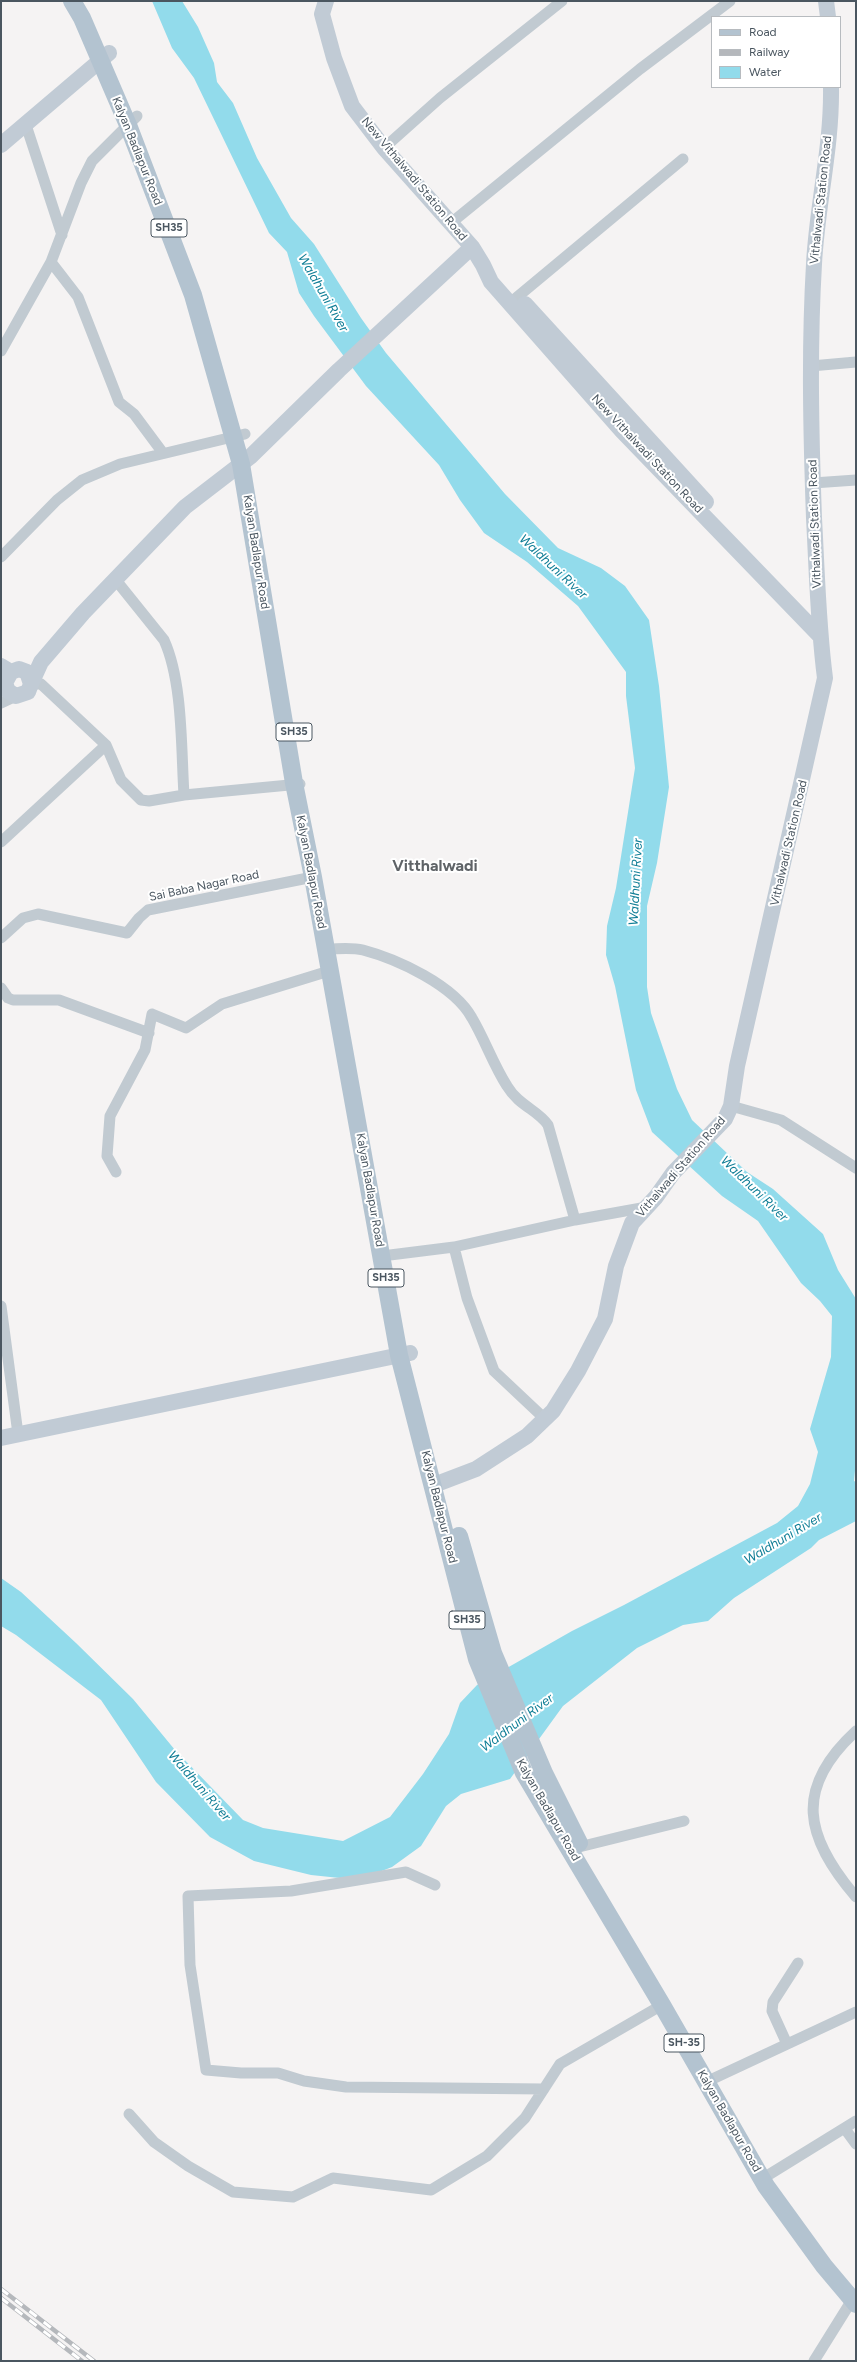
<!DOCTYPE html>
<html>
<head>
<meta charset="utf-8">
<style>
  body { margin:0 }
  #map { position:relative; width:857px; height:2362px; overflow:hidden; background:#f5f3f3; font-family:Figtree,sans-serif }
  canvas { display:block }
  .frame { position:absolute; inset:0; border:2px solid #4a5660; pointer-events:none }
  .legend { position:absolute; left:711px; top:16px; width:130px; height:72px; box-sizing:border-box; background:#fff; border:1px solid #b7bbbf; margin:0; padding:5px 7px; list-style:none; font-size:12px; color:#4a5660 }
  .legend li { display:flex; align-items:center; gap:8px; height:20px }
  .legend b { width:20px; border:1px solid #b7bbbf }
</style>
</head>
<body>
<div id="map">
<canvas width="857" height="2362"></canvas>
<div class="frame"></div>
<ul class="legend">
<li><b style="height:5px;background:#b3c3d0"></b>Road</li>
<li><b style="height:5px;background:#b5b8bc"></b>Railway</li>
<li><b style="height:11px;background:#92dbeb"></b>Water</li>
</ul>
</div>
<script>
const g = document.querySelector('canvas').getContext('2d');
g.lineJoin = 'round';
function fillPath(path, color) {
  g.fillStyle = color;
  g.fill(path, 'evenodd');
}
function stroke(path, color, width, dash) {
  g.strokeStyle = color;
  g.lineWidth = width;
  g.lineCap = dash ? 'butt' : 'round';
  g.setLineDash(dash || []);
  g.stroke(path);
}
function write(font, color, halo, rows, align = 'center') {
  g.font = font + ' Figtree,sans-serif';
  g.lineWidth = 4;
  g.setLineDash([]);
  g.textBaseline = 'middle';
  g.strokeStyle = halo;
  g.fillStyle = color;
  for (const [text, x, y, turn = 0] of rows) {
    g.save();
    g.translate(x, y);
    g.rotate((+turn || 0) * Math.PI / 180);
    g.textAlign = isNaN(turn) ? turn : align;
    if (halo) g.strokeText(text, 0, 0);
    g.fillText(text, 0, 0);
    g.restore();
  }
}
const water = new Path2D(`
  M152 1H182L198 27 214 63 217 82 233 103 257 158 291 218 314 244 361 318 386 353 505 494 558 548 601 568 625 586 649 620 659 686 669 787 657 863 647 906V987L651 1013 677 1089 692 1120 747 1172 773 1189 823 1234 838 1270 856 1299V1460L854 1481 856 1482V1521L819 1540 811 1548 734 1598 708 1621 683 1625 637 1648 563 1706 510 1779 461 1794 446 1806 421 1846 392 1867 359 1880 311 1875 254 1861 210 1837 156 1782 101 1700 16 1635 1 1626V1578L21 1592 76 1643 133 1699 175 1750 243 1820 263 1828 343 1841 390 1817 423 1774 449 1734 460 1703 477 1685 572 1631 624 1605 777 1523 798 1506 810 1484 818 1452 810 1429 831 1357 832 1316 820 1301 801 1283 758 1221 722 1196 652 1132 636 1090 615 986 606 955 607 926 616 888 635 768 626 696V672L578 606 527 562 484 533 460 500 439 465 366 386 314 316 299 293 287 252 269 233 194 78 172 48Z`);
const street = new Path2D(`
  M25 122 62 235
  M384 148 440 98 562 1
  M451 223 640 69 730 1
  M51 262 78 297 119 402 134 414 163 453
  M510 303 683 159
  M1 351 51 262 81 183 92 161 137 116
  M811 366 856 362
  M813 483 856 480
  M1 557 57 500 82 480 120 464 245 434
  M115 579 164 640C183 682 181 748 184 795
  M31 684H41L106 745 121 780 141 800 149 801 184 795 300 784
  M1 703 16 696
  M1 842 106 745
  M1 938 23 918 38 914 127 933 139 918 148 910 313 877
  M326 949C338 949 351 947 363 950 397 959 454 985 472 1018 485 1040 493 1064 507 1086 519 1106 538 1110 548 1125L575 1220
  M1 988 8 998 13 1000H59L149 1033
  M731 1106 781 1120 856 1168
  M116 1172 107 1156 110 1116 145 1050 152 1014 186 1028 222 1004 329 971
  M454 1247 467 1298 494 1371 545 1419
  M382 1256 454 1247 575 1220 647 1207
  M1 1306 18 1434
  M856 1731C793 1789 805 1837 856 1897
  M575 1848 684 1821
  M435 1885 406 1872 291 1891 188 1896 190 1965 206 2070 241 2073H278L304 2081 346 2087 544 2089
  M787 2044 772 2011 773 2002 798 1963
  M706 2082 856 2012
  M129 2114 154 2142 188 2166 233 2192 293 2197 333 2178 431 2190 487 2156 525 2118 560 2064 662 2005
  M845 2129 856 2144
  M770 2174 856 2121
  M814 2361 852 2300`);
const secondary = new Path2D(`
  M326 1 322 14 334 58 352 106 384 148 472 247 483 265 491 282 622 431 820 636
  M826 1 828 17
  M1 145 109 53
  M525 304 706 502
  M1 666 11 672 19 669 27 672 31 684 28 692 16 696 8 691 5 683 11 672
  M31 684 41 662 83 613 185 507 250 457 339 370 472 247
  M1 1438 410 1353
  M434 1485 476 1469 527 1436 553 1411 578 1371 605 1319 616 1266 632 1223 656 1197 673 1173 725 1119 731 1106 737 1066 825 678C818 625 817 572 814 518 811 434 809 349 814 264 817 205 832 147 831 87`);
const primary = new Path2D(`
  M72 1 82 18 128 125 193 295 241 464 294 783 313 877 399 1355 477 1659 524 1773 662 2005 766 2186 824 2266 856 2304
  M459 1536 493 1653 544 1773 579 1843`);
const rail = new Path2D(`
  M1 2289 94 2361
  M1 2298 82 2361`);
const shields = [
  [169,228,36],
  [294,732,36],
  [386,1278,36],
  [467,1620,36],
  [684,2043,40]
];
const shieldNames = [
  ["SH35",169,228],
  ["SH35",294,732],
  ["SH35",386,1278],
  ["SH35",467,1620],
  ["SH-35",684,2043]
];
const streetNames = [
  ["Kalyan Badlapur Road",137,151,68],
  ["New Vithalwadi Station Road",414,179,50],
  ["Vithalwadi Station Road",821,200,-84],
  ["New Vithalwadi Station Road",647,454,47],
  ["Vithalwadi Station Road",815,524,-92],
  ["Kalyan Badlapur Road",256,552,81],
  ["Vithalwadi Station Road",789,843,-77],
  ["Kalyan Badlapur Road",311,872,79],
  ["Sai Baba Nagar Road",204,886,-12],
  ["Vithalwadi Station Road",681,1167,-49],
  ["Kalyan Badlapur Road",370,1190,80],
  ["Kalyan Badlapur Road",439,1507,76],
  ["Kalyan Badlapur Road",548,1810,60],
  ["Kalyan Badlapur Road",729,2121,60]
];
const waterNames = [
  ["Waldhuni River",323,293,60],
  ["Waldhuni River",553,567,43],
  ["Waldhuni River",636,882,-87],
  ["Waldhuni River",754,1189,44],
  ["Waldhuni River",783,1539,-31],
  ["Waldhuni River",517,1723,-37],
  ["Waldhuni River",199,1786,49]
];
const districtNames = [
  ["Vitthalwadi",435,866]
];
fillPath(water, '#92dbeb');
stroke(street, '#c1cad1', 11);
stroke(secondary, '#c1cbd5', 16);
stroke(primary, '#b3c3d0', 18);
stroke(rail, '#b5b8bc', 4.5);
stroke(rail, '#fff', 3, [9]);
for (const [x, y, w] of shields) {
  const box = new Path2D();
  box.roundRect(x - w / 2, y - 9, w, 18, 3);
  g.fillStyle = '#fff';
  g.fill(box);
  stroke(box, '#4a5660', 1);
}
write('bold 11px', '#4a5660', null, shieldNames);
write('12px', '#4a5660', '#fff', streetNames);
write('italic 13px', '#107e96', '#fff', waterNames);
write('bold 16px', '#5f6367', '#fff', districtNames);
</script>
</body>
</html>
